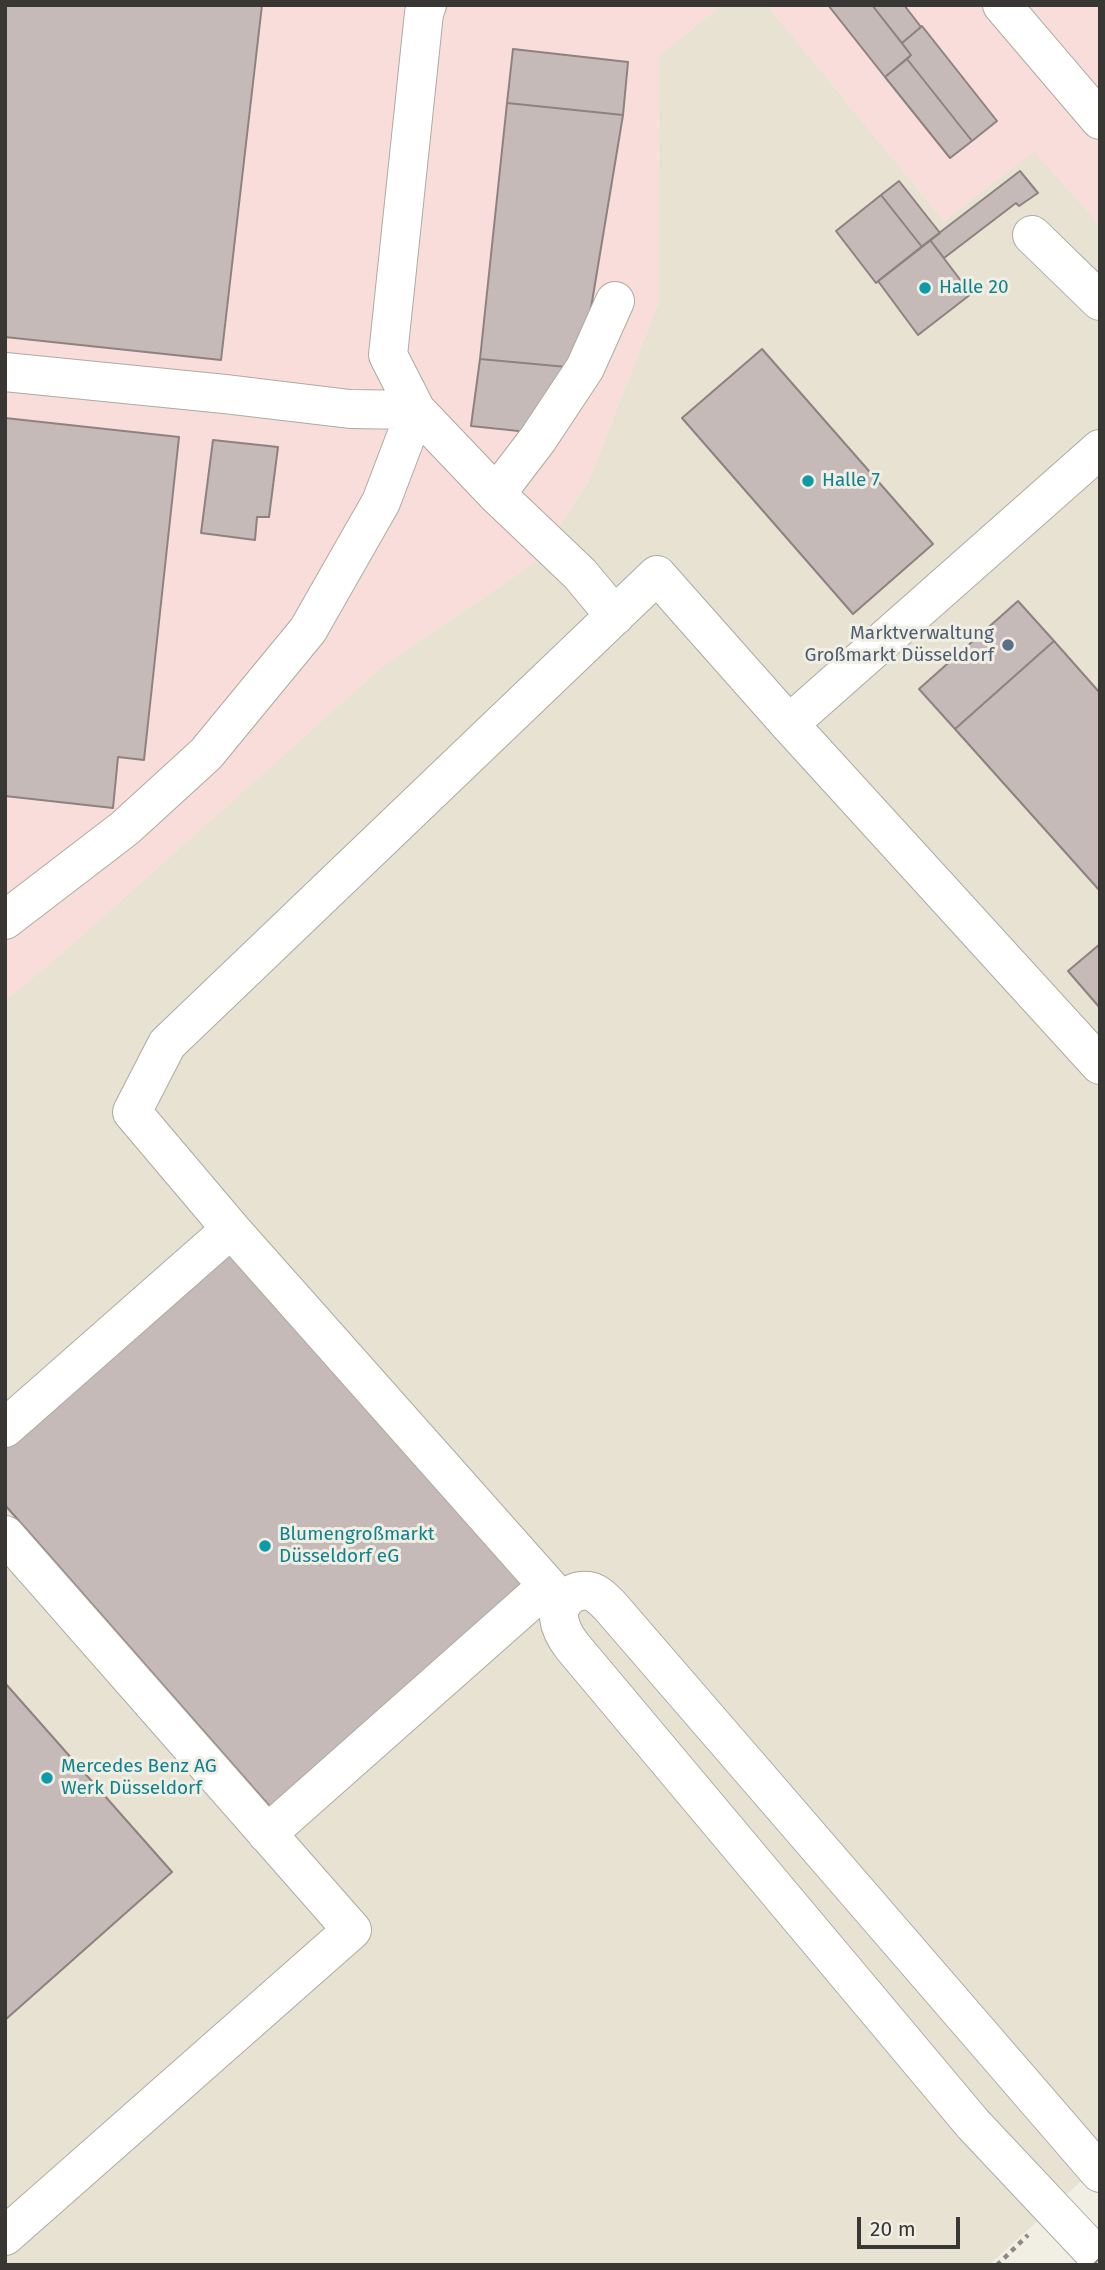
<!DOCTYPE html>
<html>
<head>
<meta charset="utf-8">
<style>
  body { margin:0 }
  #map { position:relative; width:1105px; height:2270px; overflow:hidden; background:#f1eee4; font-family:"Fira Sans",sans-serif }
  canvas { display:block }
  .frame { position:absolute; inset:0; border:7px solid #383734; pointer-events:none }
  .scale { position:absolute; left:857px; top:2217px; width:103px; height:32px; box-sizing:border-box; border:4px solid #383734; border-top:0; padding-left:9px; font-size:21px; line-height:24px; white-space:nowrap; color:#383734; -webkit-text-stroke:5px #f1eee4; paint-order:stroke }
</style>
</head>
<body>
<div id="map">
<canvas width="1105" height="2270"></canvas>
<div class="frame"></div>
<div class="scale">20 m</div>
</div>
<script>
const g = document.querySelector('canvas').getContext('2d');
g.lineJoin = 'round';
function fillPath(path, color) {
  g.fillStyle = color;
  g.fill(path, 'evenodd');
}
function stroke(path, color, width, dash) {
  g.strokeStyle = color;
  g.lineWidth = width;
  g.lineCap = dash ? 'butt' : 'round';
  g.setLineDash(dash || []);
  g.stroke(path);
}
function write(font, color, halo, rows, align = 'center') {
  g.font = font + ' "Fira Sans",sans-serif';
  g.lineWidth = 6;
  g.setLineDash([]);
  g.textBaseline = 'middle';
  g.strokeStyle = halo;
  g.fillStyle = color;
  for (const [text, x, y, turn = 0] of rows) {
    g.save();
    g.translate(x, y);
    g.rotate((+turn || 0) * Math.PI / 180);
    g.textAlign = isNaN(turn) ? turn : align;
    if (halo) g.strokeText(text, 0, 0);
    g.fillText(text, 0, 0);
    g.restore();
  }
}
const built = new Path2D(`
  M722 5H767L944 221 1034 151 1100 225V2164L989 2265H5V1000L53 961 383 666 537 561 589 480 658 304 659 55Z`);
const industrial = new Path2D(`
  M5 5H722L659 55 658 304 589 480 537 561 383 666 53 961 5 1000Z
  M767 5H1100V225L1034 152 944 221Z`);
const building = new Path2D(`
  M5 5H262L221 360 5 337Z
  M828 5H872L911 55 885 77Z
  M872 5H904L921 27 902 43Z
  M922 26 997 121 972 141 907 59 911 55 902 43Z
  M513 49 628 62 623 115 507 103Z
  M907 59 972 141 950 158 885 77Z
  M507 103 623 115 590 314 567 367 480 359Z
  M1020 171 1038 193 1019 206 1016 203 944 258 930 240Z
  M899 181 940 233 922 247 881 195Z
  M881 195 922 247 876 283 836 231Z
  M930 240 971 294 918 335 878 281Z
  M762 349 933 544 853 614 682 418Z
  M480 359 567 367 528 432 471 426Z
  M5 418 179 437 144 760 118 757 113 808 5 796Z
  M213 440 278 447 269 517H257L255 540 201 533Z
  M1018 601 1054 641 955 729 919 689Z
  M1054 641 1100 693V891L955 729Z
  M1100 944V1008L1068 971Z
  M229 1250 525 1587 272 1809 5 1505V1442Z
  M5 1683 172 1872 5 2020Z`);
const path = new Path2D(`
  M997 2265 1028 2235`);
const minor = new Path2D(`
  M427 5 424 13 388 355 416 410 496 494 580 574 615 616
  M1002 5 1100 120
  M1032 235 1100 301
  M5 372 225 394 350 409 416 410 381 502 308 630 206 754 125 828 5 920
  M496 494 538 439 585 368 615 301
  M789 724 1100 449
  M231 1229 132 1112 167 1044 657 575 789 724 1100 1065
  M5 1428 231 1229 563 1603
  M5 1535 352 1930 5 2236
  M267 1834 547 1586
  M1100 2173 610 1606C604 1600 597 1592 588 1591 582 1590 577 1591 572 1594 550 1608 560 1630 572 1646L973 2124 1100 2259`);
const tram = new Path2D(`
  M1093 2265 1100 2258`);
const markers = [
  [925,288,7,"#0f9aa8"],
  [808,481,7,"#0f9aa8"],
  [1008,645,7,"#5c6f8a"],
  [265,1546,7,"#0f9aa8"],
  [47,1778,7,"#0f9aa8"]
];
const cultureNames = [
  ["Halle 20",939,288],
  ["Halle 7",822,481],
  ["Blumengroßmarkt",279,1535],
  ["Düsseldorf eG",279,1557],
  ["Mercedes Benz AG",61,1767],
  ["Werk Düsseldorf",61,1789]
];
const serviceNames = [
  ["Marktverwaltung",994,634],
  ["Großmarkt Düsseldorf",994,656]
];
fillPath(built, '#e7e2d1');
fillPath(industrial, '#f8ddda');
fillPath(building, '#c6bab8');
stroke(building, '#8d8280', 2);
stroke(minor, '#adaaa1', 40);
stroke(path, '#8c8a84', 4.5, [5, 5]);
stroke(minor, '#fff', 38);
stroke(tram, '#918f88', 2);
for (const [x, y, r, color] of markers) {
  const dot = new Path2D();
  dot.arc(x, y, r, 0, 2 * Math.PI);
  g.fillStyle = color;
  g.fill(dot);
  stroke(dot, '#f1eee4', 2.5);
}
write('19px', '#0d838f', '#f1eee4', cultureNames, 'left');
write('19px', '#4e5e75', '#f1eee4', serviceNames, 'right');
</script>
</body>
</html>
